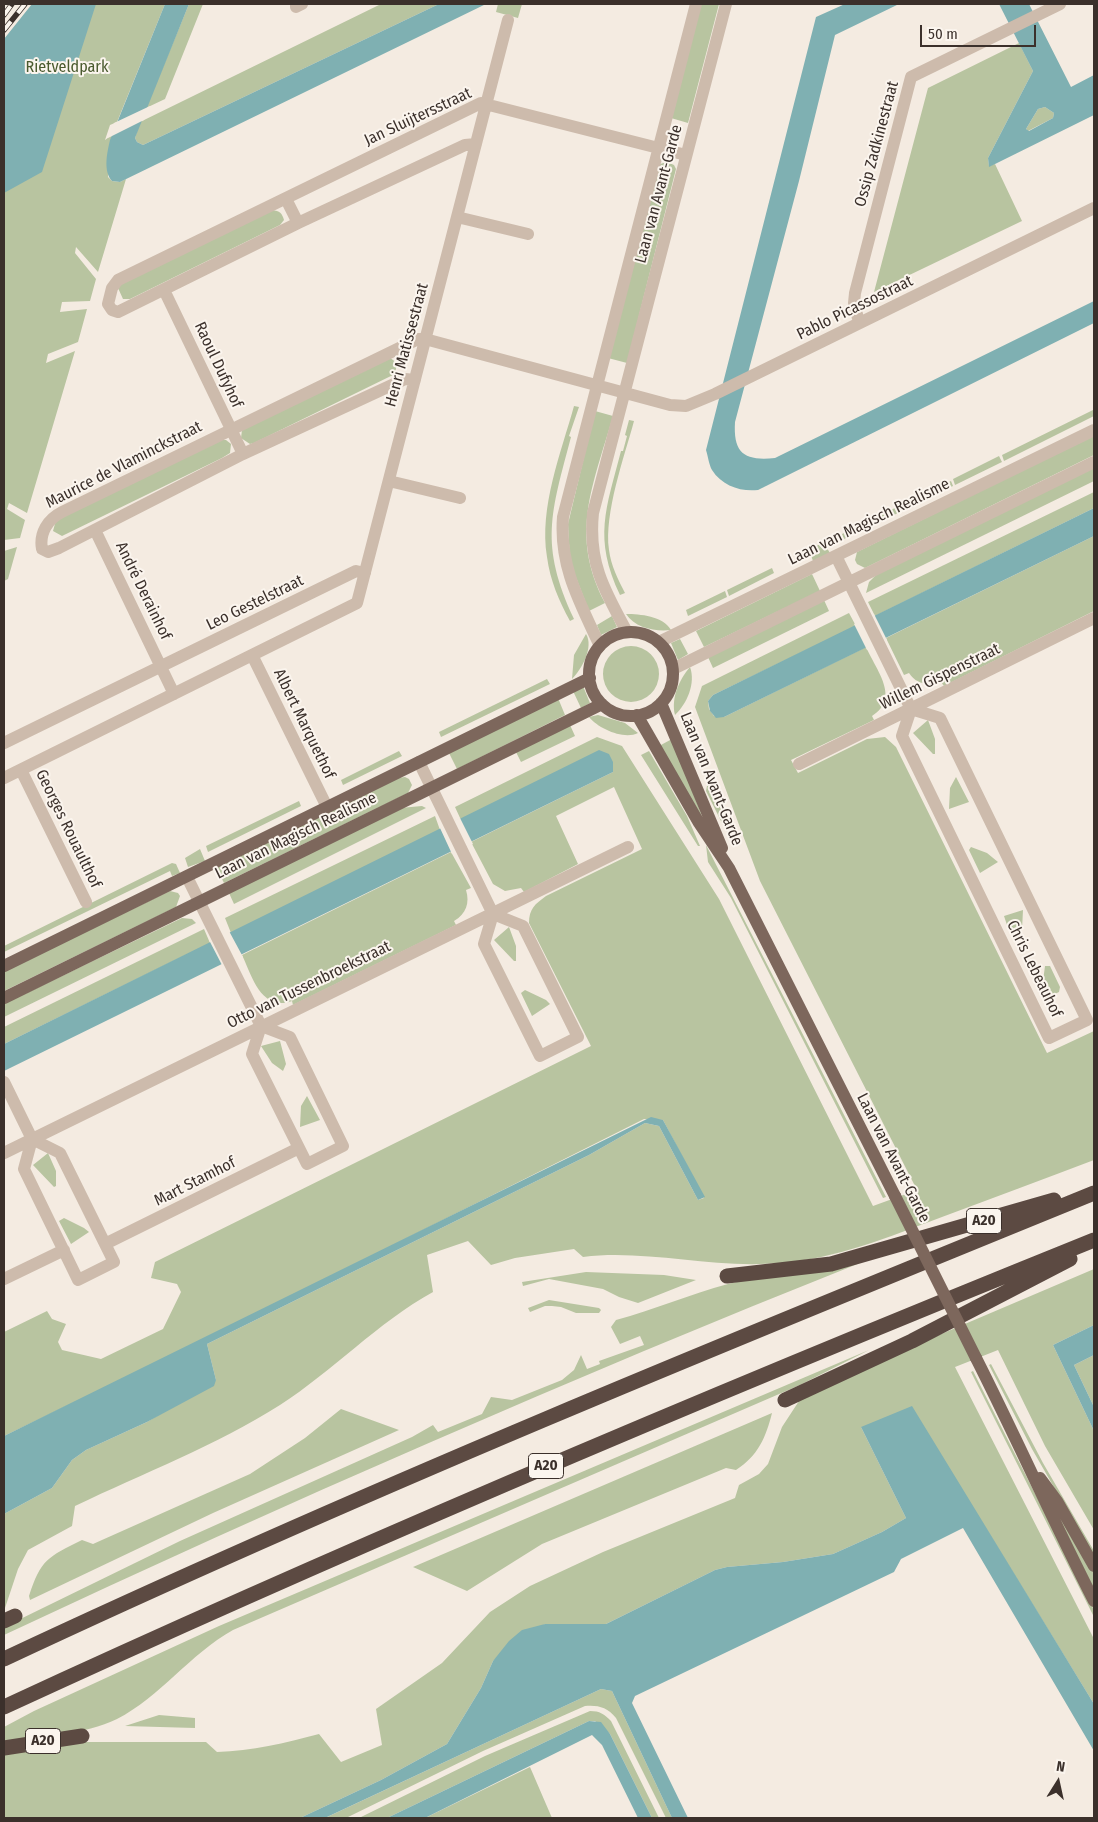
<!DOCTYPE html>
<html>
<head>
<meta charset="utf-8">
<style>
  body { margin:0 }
  #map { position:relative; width:1098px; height:1822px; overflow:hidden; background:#f4ebe1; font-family:"Fira Sans Condensed",sans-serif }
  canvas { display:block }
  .frame { position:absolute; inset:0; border:5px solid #3b302b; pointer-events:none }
  .north { position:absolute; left:1033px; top:1757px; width:50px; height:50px; -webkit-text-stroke:4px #fbf5ee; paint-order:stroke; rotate:10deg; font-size:14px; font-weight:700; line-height:20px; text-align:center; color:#3b302b }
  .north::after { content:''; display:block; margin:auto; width:18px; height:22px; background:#3b302b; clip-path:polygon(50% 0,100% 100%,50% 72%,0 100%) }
  .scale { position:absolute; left:920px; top:25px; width:116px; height:22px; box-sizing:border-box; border:2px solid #3b302b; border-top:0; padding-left:6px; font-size:15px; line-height:18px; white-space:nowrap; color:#3b302b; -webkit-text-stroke:4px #fbf5ee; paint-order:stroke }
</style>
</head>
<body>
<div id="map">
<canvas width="1098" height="1822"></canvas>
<div class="frame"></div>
<div class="north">N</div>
<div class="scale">50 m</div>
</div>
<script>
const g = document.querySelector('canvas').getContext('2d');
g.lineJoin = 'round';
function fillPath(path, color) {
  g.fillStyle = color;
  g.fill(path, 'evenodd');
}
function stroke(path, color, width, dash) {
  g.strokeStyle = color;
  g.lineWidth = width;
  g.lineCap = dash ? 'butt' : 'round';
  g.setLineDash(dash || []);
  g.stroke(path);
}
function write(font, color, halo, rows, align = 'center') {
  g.font = font + ' "Fira Sans Condensed",sans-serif';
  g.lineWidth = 4;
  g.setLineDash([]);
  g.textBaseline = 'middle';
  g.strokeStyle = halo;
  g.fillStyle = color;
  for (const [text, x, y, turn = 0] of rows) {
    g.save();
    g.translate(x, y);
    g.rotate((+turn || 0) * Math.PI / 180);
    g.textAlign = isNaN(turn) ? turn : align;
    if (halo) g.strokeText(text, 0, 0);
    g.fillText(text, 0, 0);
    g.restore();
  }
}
const green = new Path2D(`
  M4 4H165L117 122 110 125 105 140 112 135 108 177 112 181 120 182 126 179 98 272 76 247 75 253 96 279 90 301 62 302 60 312 87 309 78 342 48 354 46 363 75 351 27 513 9 503 7 509 25 520 20 538 4 540Z
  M189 4H203L165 99 146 108Z
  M381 4H439L143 145 137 142 135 138 140 122Z
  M498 4H522L518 18 496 12Z
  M701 4H719L688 123 671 118Z
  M1019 43 1033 71 988 158 989 166 995 164 1022 221 874 292 928 88Z
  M1045 107 1054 113 1053 118 1028 131 1026 129 1038 109Z
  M667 162 674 165 676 169 627 363 608 358 660 164Z
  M272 210C280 211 282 213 284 220L280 225 130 299H123L118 288 123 283Z
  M389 357 397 363 395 374 254 443 250 444 241 438 242 430Z
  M574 406 579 407 569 436 571 437C551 513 539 544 574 619L570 621C559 601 550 580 547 557 539 507 561 453 574 406Z
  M1093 410 1094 416 1004 461 1002 455Z
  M595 411 613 416C593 486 569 534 605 603L589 611 570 562 568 524Z
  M629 420 634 421C624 458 604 513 609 550 611 566 618 579 625 593L620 595C593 538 606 509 621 451H623L627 436 625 435Z
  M1094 435V455L865 568 857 564 855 560 857 552Z
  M219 440H226L231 444 230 453 222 458 62 536 53 531 56 520Z
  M999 456 1002 462 955 485 953 479Z
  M1094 467V481L866 593 869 582 876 575Z
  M951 481 953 486 902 511 899 506Z
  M1094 492V508L875 616 868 602Z
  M897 507 900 512 844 539 842 534Z
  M1094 536V611L944 686 941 682C928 685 917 685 909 673L904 675 886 638Z
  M820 544 825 545 830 553 813 561 809 550Z
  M17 547 8 579 4 581V551Z
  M772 568 774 573 729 596 727 590Z
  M812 574 820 591 704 647 696 631Z
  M725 591 727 597 688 616 686 610Z
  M824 600 829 611 713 668 708 657Z
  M849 613 856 626 713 695 708 701 709 709 714 716 724 717 866 647C876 670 901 698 872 716L874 720 791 760 798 773 867 739 885 737 896 747 1047 1053 1094 1031V1160C1044 1179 993 1198 942 1217 889 1237 836 1259 779 1263 712 1269 646 1249 583 1257L574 1249 515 1258 491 1265 468 1241 427 1255 433 1292C377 1323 333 1371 280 1405 215 1446 144 1473 75 1506L72 1526 28 1550 18 1569 4 1611V1514L52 1488 72 1460 86 1450 147 1422 216 1380 207 1344 589 1155 645 1123 659 1126 698 1200 704 1198 663 1120 644 1119 206 1339 4 1436V1332L47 1311 52 1319 66 1324 58 1342 62 1350 101 1359 163 1329 181 1292 177 1284 151 1278 155 1262 591 1046 529 923C529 909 535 904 546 896L642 849 614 787 556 816 578 864 524 892 521 888 505 891 493 884 471 842 613 772 599 751 461 820 455 807 597 737 622 746 719 899 873 1206 917 1190 760 881 695 707 702 686Z
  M626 614C640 614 663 616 671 630 656 632 635 628 626 614Z
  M612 616 617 627 601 635 597 625Z
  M586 634C594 647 582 669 572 679L574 655Z
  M680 639 688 654 678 660 671 643Z
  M603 674a28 28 0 1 1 56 0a28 28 0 1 1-56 0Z
  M690 667C696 683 687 704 675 715 671 698 679 680 690 667Z
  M547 679 550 684 441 737 439 732Z
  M583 686 590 703 581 708 573 691Z
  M558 698 565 715 457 769 449 753Z
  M598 715 625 723 638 733C624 740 599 729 589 717Z
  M928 720 935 739V754H933L913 733Z
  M570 725 575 736 521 762 516 752Z
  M672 739 704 821 659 746Z
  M399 751 402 756 343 785 341 780Z
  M649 751 687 816 700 846H698L641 755Z
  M405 777 409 779 412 785 408 793 224 883 216 867 398 778Z
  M956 777 969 802 949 809 950 788Z
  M708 781H710L731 833 729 834 725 829 706 791Z
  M299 801 301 806 208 852 206 846Z
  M422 806 426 808 234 904 229 893 400 808Z
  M435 816 440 830 231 933 225 918Z
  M706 845 886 1197 883 1198 731 898 708 862Z
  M971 847 987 853 998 862 980 873 969 850Z
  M200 849 205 861 188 867 185 858Z
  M451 852 471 888 466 890C470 903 466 914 454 921L456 925 293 1005 292 1001C261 1012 252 976 242 955Z
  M172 863 176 864 180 873 172 876 170 871 4 952V946Z
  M170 891 178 893 180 896 176 907 4 991V971Z
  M1023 910 1022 930 1016 941 1009 931 1004 916Z
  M182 918 192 919 196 923 4 1017V1004Z
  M509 927 516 946V961H514L494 940Z
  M204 929 210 943 4 1044V1027Z
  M1045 966H1050L1060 987 1059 992 1048 997 1041 996Z
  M525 990 546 1000 550 1004 532 1016 521 993Z
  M280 1041 286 1064 283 1071 272 1063 261 1046Z
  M307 1096 320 1120 300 1127 301 1106Z
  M48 1153 56 1171V1186L54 1187 33 1165Z
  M64 1218 84 1228 89 1232 71 1244 59 1221Z
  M860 1263C571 1378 286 1503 4 1635V1627L180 1541 412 1437 433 1425 438 1432 482 1414 491 1397 512 1400 562 1380 574 1370 581 1355 587 1369 600 1364 599 1361 644 1345 640 1336 620 1344 611 1327 616 1320C654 1310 690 1294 728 1284 770 1273 817 1269 860 1263Z
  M1094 1269V1325L1053 1345 1094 1431V1530L1045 1446 998 1350 955 1367 1094 1639V1704L980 1519 861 1427 906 1518 882 1532 833 1554 783 1562 727 1567 715 1570 606 1624H545L493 1661 481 1688 447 1744 381 1780 300 1818H4V1754L83 1742H206L217 1752C252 1751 285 1743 319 1734L341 1762 382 1745 376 1709 442 1663 490 1612 530 1586 603 1552 735 1498 739 1485 759 1474 768 1464 782 1427 799 1401 885 1358Z
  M586 1272 664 1275 696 1280 638 1303 619 1297 603 1289 549 1279 523 1286 522 1282Z
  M549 1300 599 1308 601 1310 599 1313H576L561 1307 552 1306H545L530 1312 528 1308Z
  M869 1350 800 1385 233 1630C190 1654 160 1697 117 1719 85 1735 39 1736 4 1742V1727L34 1711 219 1626Z
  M1094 1355V1407L1074 1365Z
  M991 1364 1043 1463 1094 1551V1557L1032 1449 989 1365Z
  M973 1371 1094 1610V1617L971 1372Z
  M341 1409 399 1430 213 1513 30 1600 29 1596C41 1559 48 1557 82 1540L93 1544 250 1474 305 1438Z
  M772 1413C766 1437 758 1456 736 1470L726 1468 542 1544 467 1591 413 1567Z
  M1051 1503 1054 1504 1094 1574V1592Z
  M601 1689 612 1691 672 1818H666L616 1718C607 1707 598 1705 585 1706L483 1751 346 1818H325Z
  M590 1711C600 1711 604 1714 611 1721L659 1818H652L610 1734 595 1721H589L387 1818H359L485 1756Z
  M159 1715 195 1718V1728L125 1726Z
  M530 1767 552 1818H425Z`);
const water = new Path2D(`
  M4 4H96L42 172 4 193Z
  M165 4H189L135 138 137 142 143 145 439 4H486L120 182 112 181C103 171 107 153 110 140Z
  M845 4H899L835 35 799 181 735 422C733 454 745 461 775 458L1094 301V323L758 490C741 492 722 486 712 470 709 465 708 456 706 450L816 17Z
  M999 4H1029L1071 87 1094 75V115L989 167 988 158 1033 71ZM1045 107 1054 113 1053 118 1029 131 1026 129 1038 109Z
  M1094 508V536L724 717 716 718 710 711 708 701 713 695Z
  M599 750 609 754 613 762V772L4 1071V1044Z
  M651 1117 663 1120 705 1197 698 1200 659 1126 645 1123 589 1155 207 1344 216 1380 214 1386 147 1422 86 1450 72 1460 52 1488 4 1514V1436Z
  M1094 1325V1355L1074 1365 1094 1407V1431L1053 1345Z
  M912 1406 1094 1704V1751L963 1528 901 1559 894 1572 635 1696 632 1703 688 1818H672L612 1691 601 1689 327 1817 300 1818 381 1780 447 1744 481 1688 493 1661 509 1641 522 1630 545 1624H606L715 1570 727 1567 783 1562 833 1554 882 1532 906 1518 861 1427Z
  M589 1721 601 1722 610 1734 652 1818H638L602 1745 592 1735 425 1818H387Z`);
const pier = new Path2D(`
  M4 4H32L4 39Z
  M150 106 144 120 108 138 114 123Z
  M874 614 887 640 867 650 854 624Z
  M460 818 473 844 452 854 440 828Z
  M229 931 243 957 223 967 209 940Z`);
const minor = new Path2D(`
  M296 4V7L302 4
  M476 144 465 145 298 223 118 312 112 310 108 304 112 288 118 280 481 103 686 155
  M286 199 298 223
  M457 217 528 234
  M164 290 243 454
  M859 322 854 303 855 293 911 77 1060 4
  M415 380 405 379 243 454 59 548 48 552 42 549C39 533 48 519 62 512L418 339H425L670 405 686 406 715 394 1094 208
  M389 481 460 498
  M95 530 174 694
  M836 556 911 709 940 718 1087 1020 1049 1038 902 736 911 709
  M627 632C604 590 588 562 593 513L726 4
  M659 642 1094 430
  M600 646C580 603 559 566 563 517L696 4
  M252 655 327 807
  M673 669 1094 462
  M4 743 356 571 365 573
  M419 762 493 914 484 944 540 1056 578 1037 523 926 493 914
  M799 764 1094 618
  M21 770 86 902
  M4 778 357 603 508 20
  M187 877 261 1026 290 1037 343 1146 307 1164 252 1054 261 1026
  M4 1082 32 1139 60 1153 114 1262 78 1280 24 1169 32 1139
  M4 1153 628 847
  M105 1244 299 1148
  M4 1279 64 1250`);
const major = new Path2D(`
  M589 674a42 42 0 1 1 84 0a42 42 0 1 1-84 0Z
  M661 703 722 848
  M637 715 699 823 729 868 895 1196
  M4 966 590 678
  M4 998 602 704
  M976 1358C1017 1439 1053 1521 1094 1601
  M1040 1478 1057 1501 1094 1566`);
const highway = new Path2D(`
  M727 1276 831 1264 1054 1200
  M785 1400 912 1341 1070 1259
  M4 1621 15 1616
  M4 1659C362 1491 728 1342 1094 1193
  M4 1707C363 1541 727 1388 1094 1240
  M4 1748 82 1736`);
const rail = new Path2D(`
  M4 15 12 4
  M4 30 25 4`);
const majorBridge = new Path2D(`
  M895 1196 976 1358`);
const shields = [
  [984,1221,35],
  [546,1466,35],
  [43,1741,35]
];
const shieldNames = [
  ["A20",984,1221],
  ["A20",546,1466],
  ["A20",43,1741]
];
const parkNames = [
  ["Rietveldpark",67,68]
];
const streetNames = [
  ["Jan Sluijtersstraat",418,117,-25],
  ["Ossip Zadkinestraat",877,144,-75],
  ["Laan van Avant-Garde",659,194,-75],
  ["Pablo Picassostraat",855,308,-26],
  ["Henri Matissestraat",407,345,-75],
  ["Raoul Dufyhof",218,365,65],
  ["Maurice de Vlaminckstraat",124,465,-27],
  ["Laan van Magisch Realisme",869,522,-26],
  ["André Derainhof",143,591,64],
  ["Leo Gestelstraat",255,603,-26],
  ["Willem Gispenstraat",940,677,-26],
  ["Albert Marquethof",304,724,64],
  ["Laan van Avant-Garde",711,779,68],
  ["Georges Rouaulthof",68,829,64],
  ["Laan van Magisch Realisme",296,836,-26],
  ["Chris Lebeauhof",1034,969,64],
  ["Otto van Tussenbroekstraat",309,985,-26],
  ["Laan van Avant-Garde",893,1158,63],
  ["Mart Stamhof",195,1182,-27]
];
fillPath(green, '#b8c4a0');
fillPath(water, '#7fb0b2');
fillPath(pier, '#f4ebe1');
stroke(minor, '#cdbbac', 12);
stroke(major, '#7d675c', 12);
stroke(highway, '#5c4a42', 15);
stroke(rail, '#3b302b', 5.5);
stroke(rail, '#fbf5ee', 4, [11]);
stroke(majorBridge, '#7d675c', 12);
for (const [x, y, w] of shields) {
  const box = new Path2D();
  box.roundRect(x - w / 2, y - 12.5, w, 25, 4);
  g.fillStyle = '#fbf5ee';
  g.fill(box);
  stroke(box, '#3b302b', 1);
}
write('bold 15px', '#3b302b', null, shieldNames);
write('16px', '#4a5a2e', '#fbf5ee', parkNames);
write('16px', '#3b302b', '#fbf5ee', streetNames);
</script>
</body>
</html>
